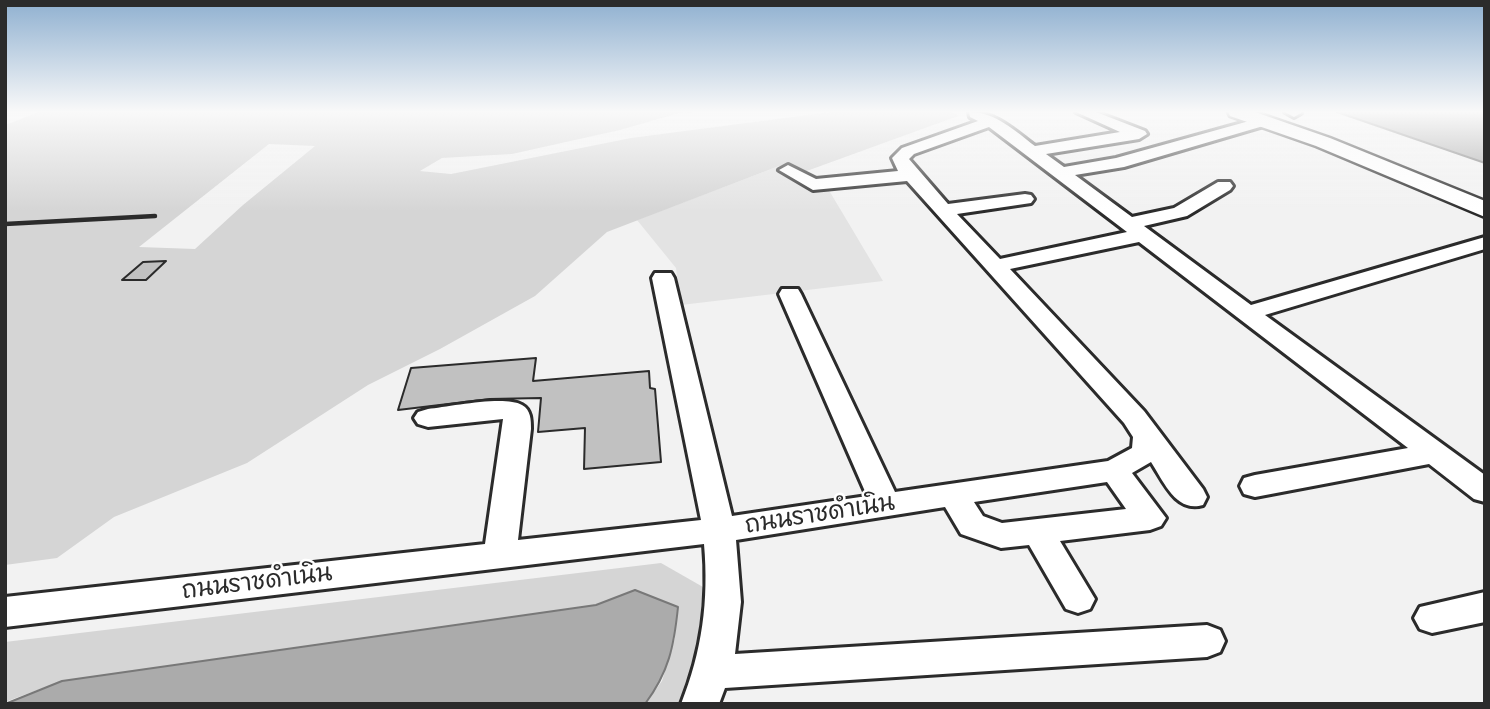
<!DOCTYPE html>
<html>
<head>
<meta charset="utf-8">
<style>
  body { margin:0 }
  #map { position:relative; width:1490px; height:709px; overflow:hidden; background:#f2f2f2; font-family:Pangolin,sans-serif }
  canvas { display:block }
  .frame { position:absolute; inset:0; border:7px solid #2b2b2b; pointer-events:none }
</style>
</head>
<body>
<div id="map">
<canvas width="1490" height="709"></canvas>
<div class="frame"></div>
</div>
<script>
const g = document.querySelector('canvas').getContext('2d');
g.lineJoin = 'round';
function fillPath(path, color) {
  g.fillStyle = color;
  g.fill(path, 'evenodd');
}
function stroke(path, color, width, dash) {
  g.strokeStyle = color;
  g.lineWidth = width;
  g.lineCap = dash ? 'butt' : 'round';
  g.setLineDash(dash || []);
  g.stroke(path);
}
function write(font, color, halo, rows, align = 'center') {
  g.font = font + ' Pangolin,"Playpen Sans Thai",sans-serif';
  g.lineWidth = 5;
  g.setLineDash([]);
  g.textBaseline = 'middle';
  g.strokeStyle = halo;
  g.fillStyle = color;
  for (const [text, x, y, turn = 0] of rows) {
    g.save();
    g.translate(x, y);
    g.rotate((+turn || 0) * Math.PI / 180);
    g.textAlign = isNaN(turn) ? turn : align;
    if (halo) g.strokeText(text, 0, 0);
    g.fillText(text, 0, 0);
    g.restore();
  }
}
const built = new Path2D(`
  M779 166 804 172 830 192 883 281 681 305 676 268 637 220Z`);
const green = new Path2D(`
  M39 112H694L679 113 620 130 512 154 442 158 420 171 451 174 631 138 831 112H952L958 116 804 172 779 166 607 232 535 296 440 349 368 385 247 463 114 517 57 558 5 565V125ZM269 144 315 146 243 205 195 249 139 247Z
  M661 563 703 587V654L680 704H645L662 681 675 638 635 590 596 605 62 681 5 702V642Z`);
const water = new Path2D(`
  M1337 112H1485V163Z
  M635 590 678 607C674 646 669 672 645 704H5L62 681 596 605Z`);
const building = new Path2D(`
  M166 261 146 280H122L143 262Z
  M536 358 533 381 649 371 650 388 655 389 661 462 584 469 585 428 538 432 541 398 490 399 398 410 411 368Z`);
const minor = new Path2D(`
  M969 112C996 112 1015 131 1035 146L1120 132 1076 112H1096L1145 131 1147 134 1139 139 1046 154 1064 167 1116 158 1260 118H1270L1273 121 1270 124 1124 167 1075 175 1132 217 1174 208 1218 182H1230L1233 186 1230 190 1187 216 1144 226 1251 305 1485 237V249L1265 315 1485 475V502L1474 499 1429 464 1255 497 1244 494 1240 486 1244 478 1255 475 1408 448 1139 242 1010 269 1144 411 1203 489 1207 497 1203 505C1176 513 1164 482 1151 462L1132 473 1166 518 1161 526 1150 530 1060 541 1095 599 1090 609 1078 613 1066 609 1029 545 1001 548 961 534 945 507 736 540 741 602 735 654 1207 625 1220 630 1225 641 1220 652 1207 657 725 688 719 704H681C702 651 709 601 704 544L5 627V597L485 544 503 419 428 427 418 424 414 418 418 412 428 409C449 407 504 395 522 405 531 410 531 420 531 429L518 540 701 520 652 278 655 273H671L674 278 732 516 867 496 779 294 782 289H798L801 294 895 492 1108 461 1132 448 1133 437 1124 423 907 181 813 190 779 170 788 165 816 179 898 171 892 158 902 148 978 121 970 117ZM989 127 1127 232 1000 259 957 214 1031 203 1034 199 1031 195 1025 194 948 204 909 159 914 154ZM1107 482 1126 509 1002 523 983 516 974 502Z
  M1285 112H1301V113L1294 117Z
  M1485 592V622L1432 633 1420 629 1414 618 1420 607Z`);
const major = new Path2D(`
  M1228 112H1255L1330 138 1485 201V217L1316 146 1230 116Z`);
const rail = new Path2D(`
  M5 224 155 216`);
const streetNames = [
  ["ถนนราชดำเนิน",820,515,-9],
  ["ถนนราชดำเนิน",257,583,-7]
];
fillPath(built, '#e3e3e3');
fillPath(green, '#d5d5d5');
fillPath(water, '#ababab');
stroke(water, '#787878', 2);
fillPath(building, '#c1c1c1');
stroke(building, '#2b2b2b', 2);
stroke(minor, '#2b2b2b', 6);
stroke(major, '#2b2b2b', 5);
fillPath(minor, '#fff');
fillPath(major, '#fff');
stroke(rail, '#2b2b2b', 4.5);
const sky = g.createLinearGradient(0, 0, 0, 211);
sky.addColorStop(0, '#8fb0d0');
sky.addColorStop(0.53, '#f9f9f9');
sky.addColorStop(1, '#f9f9f900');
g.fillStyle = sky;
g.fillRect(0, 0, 1490, 211);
write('24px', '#2b2b2b', '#fff', streetNames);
</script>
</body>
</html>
